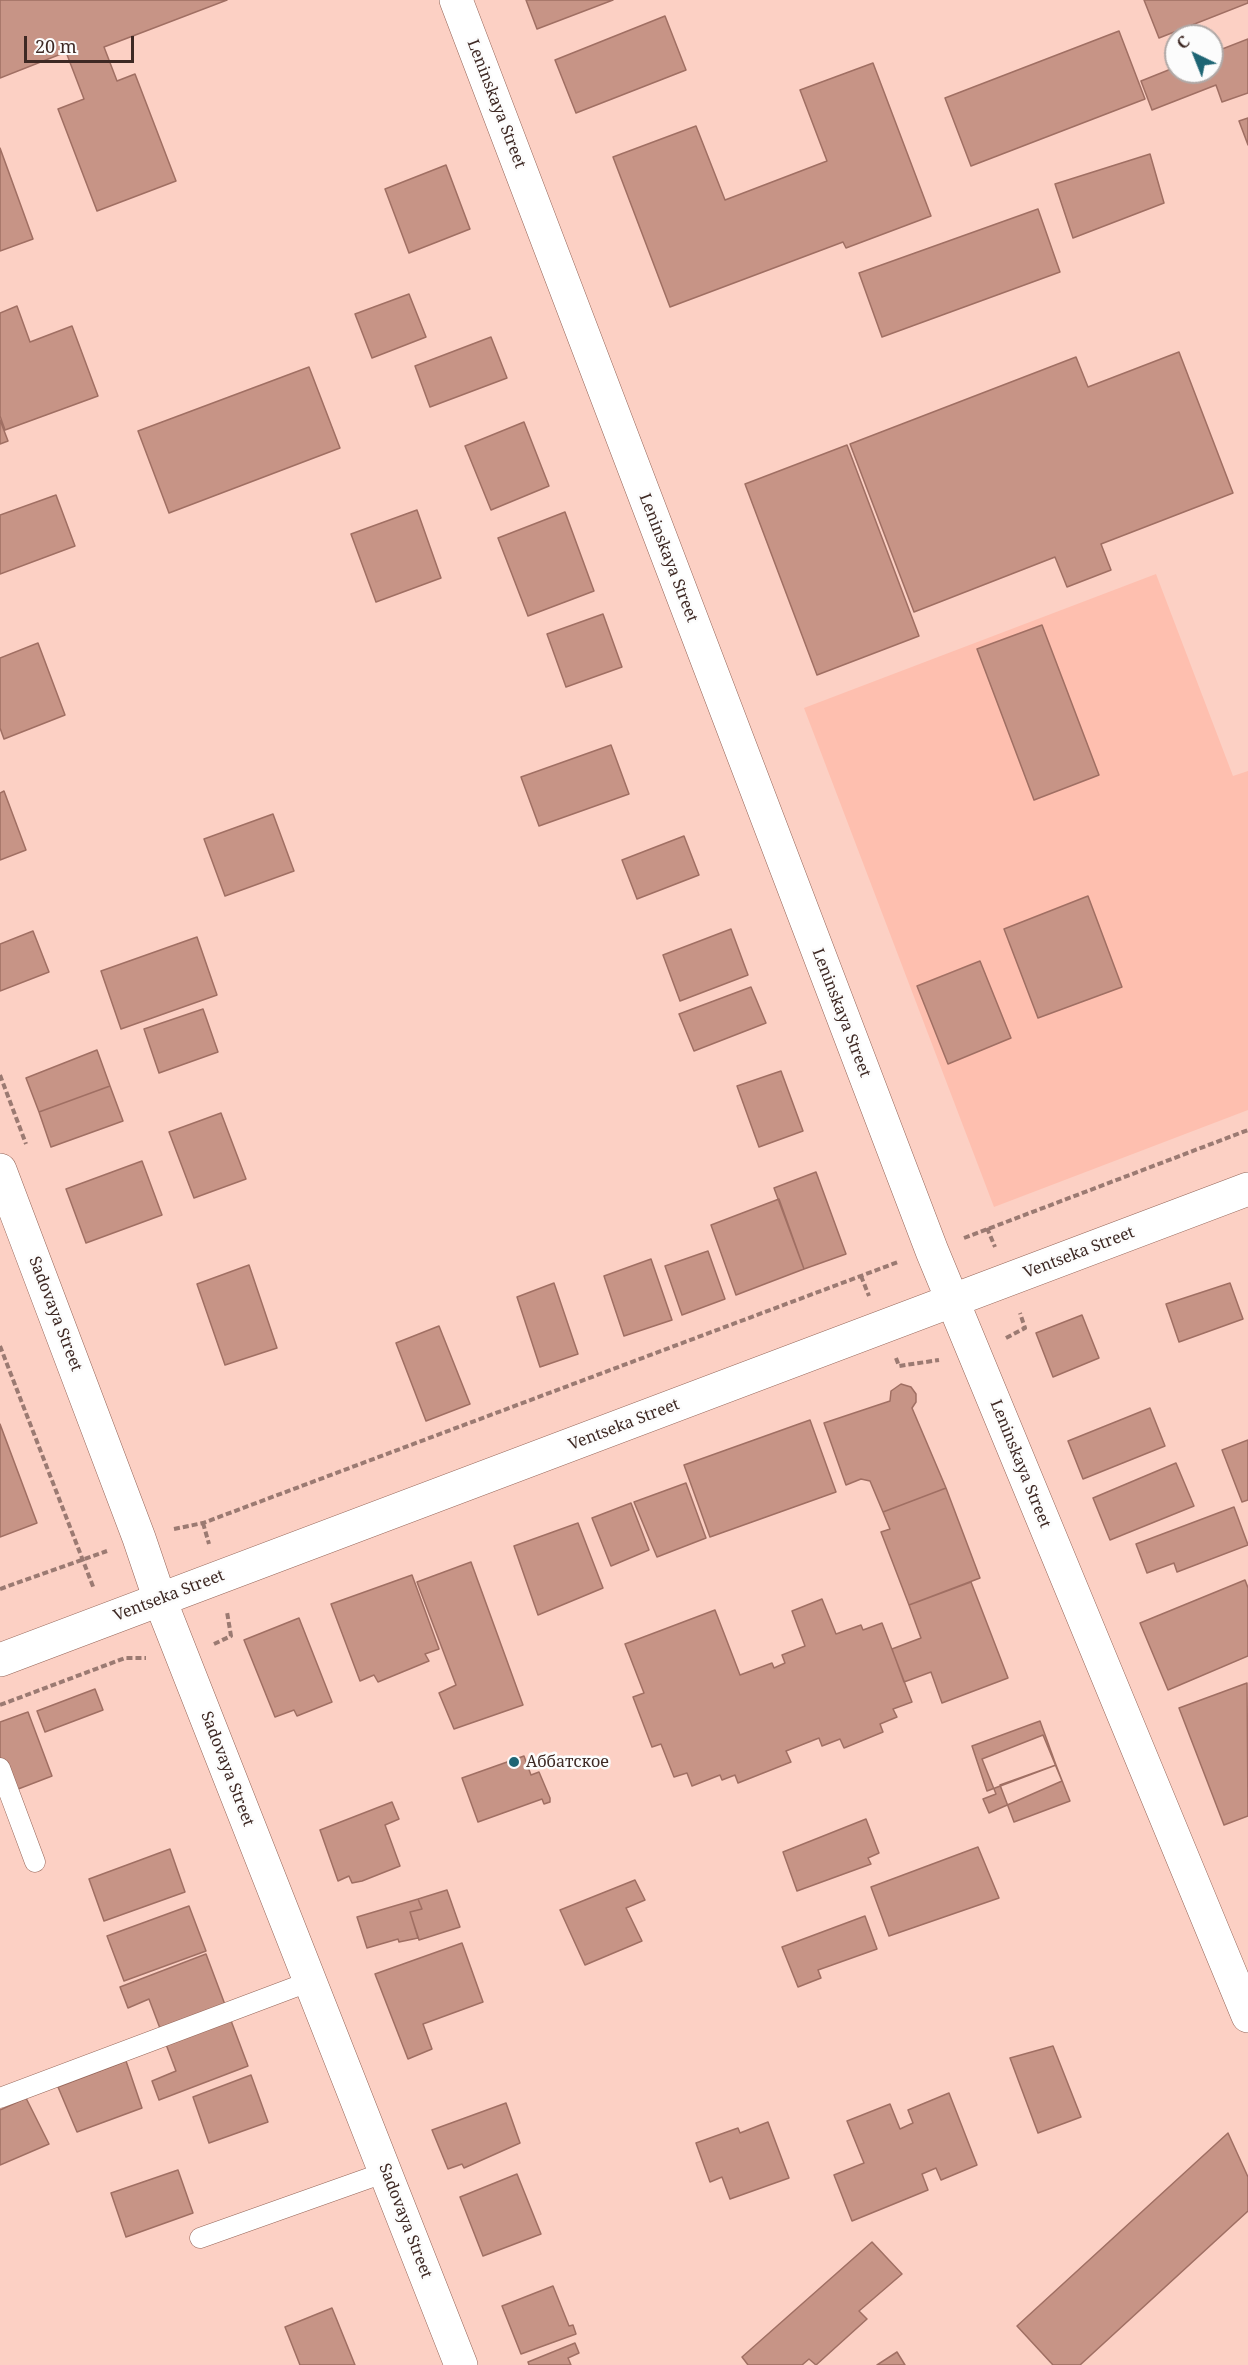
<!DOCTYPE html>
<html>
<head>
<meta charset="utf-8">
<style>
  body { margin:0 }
  #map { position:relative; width:1248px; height:2365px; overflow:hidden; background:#fcd0c4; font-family:"Noto Serif",serif }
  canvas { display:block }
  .north { position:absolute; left:1164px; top:24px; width:60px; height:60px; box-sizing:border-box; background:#fcfcfc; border:2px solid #b0a8a6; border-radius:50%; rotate:317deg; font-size:16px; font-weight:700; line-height:24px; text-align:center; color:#3e2924 }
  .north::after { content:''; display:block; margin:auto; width:21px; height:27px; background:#1e6574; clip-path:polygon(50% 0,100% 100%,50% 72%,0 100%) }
  .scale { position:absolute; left:24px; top:36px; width:110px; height:27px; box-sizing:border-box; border:3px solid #3e2924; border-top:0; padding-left:8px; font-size:18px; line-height:21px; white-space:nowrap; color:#3e2924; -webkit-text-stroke:4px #fcfcfc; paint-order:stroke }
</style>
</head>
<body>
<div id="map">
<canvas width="1248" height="2365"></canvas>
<div class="north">С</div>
<div class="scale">20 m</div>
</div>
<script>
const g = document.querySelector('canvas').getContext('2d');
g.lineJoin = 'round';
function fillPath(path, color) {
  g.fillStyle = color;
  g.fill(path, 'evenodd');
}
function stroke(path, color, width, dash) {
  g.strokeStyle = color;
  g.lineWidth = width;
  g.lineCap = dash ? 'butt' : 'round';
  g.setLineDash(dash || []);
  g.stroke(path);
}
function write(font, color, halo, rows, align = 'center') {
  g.font = font + ' "Noto Serif",serif';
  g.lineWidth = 5;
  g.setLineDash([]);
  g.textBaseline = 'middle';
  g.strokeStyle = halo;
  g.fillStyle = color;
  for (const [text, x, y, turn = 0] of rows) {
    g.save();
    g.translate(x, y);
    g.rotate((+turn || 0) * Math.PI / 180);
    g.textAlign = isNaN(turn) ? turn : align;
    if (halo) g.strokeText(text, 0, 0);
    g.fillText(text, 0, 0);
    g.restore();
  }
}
const built = new Path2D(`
  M1156 574 1233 776 1248 771V1110L994 1207 804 708Z`);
const building = new Path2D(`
  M0 0H227L104 47 117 81 135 74 176 181 97 211 58 109 84 99 66 52 0 78Z
  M526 0H613L537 29Z
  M1144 0H1248V3L1159 38Z
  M665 16 686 70 576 113 555 60Z
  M1119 31 1145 99 971 166 945 98Z
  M1248 39V93L1222 102 1216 85 1152 110 1141 81 1176 67V72H1212V53Z
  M873 63 931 216 846 248 843 242 670 307 613 157 696 126 725 200 827 161 800 90Z
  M1248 118V145L1239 121Z
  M0 148 33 239 0 251Z
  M1150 154 1164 203 1073 238 1055 184Z
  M446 165 470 229 409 253 385 189Z
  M1038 209 1060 272 882 337 859 273Z
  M409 294 426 337 372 358 355 314Z
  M17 306 30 342 72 326 98 396 5 430 0 416V313Z
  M491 337 507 378 430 407 415 366Z
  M1179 352 1233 493 1101 544 1111 570 1067 587 1055 557 914 612 850 444 1076 357 1088 387Z
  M309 367 340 448 169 513 138 431Z
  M0 420 8 441 0 444Z
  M524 422 549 486 491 510 465 446Z
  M847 445 919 636 817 675 745 484Z
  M56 495 75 546 0 574V515Z
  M417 510 441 578 376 602 351 534Z
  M565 512 594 591 528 616 498 538Z
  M603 614 622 667 566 687 547 634Z
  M1042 625 1099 775 1034 800 977 649Z
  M38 643 65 715 4 739 0 728V658Z
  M611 745 629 794 539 826 521 777Z
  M4 791 26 850 0 860V793Z
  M273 814 294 871 225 896 204 839Z
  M684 836 699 875 637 899 622 860Z
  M1088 896 1122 987 1038 1018 1004 929Z
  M731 929 748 975 680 1001 663 955Z
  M33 931 49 972 0 991V944Z
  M197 937 217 995 121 1029 101 971Z
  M980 961 1011 1038 948 1064 917 986Z
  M751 987 766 1023 694 1051 679 1014Z
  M203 1009 218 1052 159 1073 144 1029Z
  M97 1050 110 1086 39 1112 26 1078Z
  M781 1071 803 1131 759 1147 737 1086Z
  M110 1086 123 1121 51 1147 39 1112Z
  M221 1113 246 1179 194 1198 169 1132Z
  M142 1161 162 1215 86 1243 66 1189Z
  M816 1172 846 1254 804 1269 774 1188Z
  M779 1199 804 1269 736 1295 711 1225Z
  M708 1251 725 1299 682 1315 665 1266Z
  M651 1259 672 1320 624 1336 604 1276Z
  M249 1265 277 1348 225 1365 197 1284Z
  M554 1283 578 1354 540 1367 517 1297Z
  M1230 1283 1243 1319 1179 1342 1166 1304Z
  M1082 1315 1099 1358 1053 1377 1036 1333Z
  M439 1326 470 1404 426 1421 396 1343Z
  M901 1384 911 1387 916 1394V1402L912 1408 946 1488 883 1512 870 1481 861 1479 846 1485 824 1423 890 1401 891 1391Z
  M1150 1408 1165 1446 1083 1479 1068 1441Z
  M810 1420 836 1492 710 1537 684 1465Z
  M0 1424 37 1523 0 1537Z
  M1248 1440V1500L1242 1502 1222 1450Z
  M1176 1463 1194 1506 1110 1540 1093 1498Z
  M686 1483 706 1538 657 1557 634 1502Z
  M946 1488 980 1578 909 1605 881 1532 890 1529 883 1512Z
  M631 1503 649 1550 611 1566 592 1518Z
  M1234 1507 1248 1545 1177 1572 1174 1563 1147 1573 1136 1544Z
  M578 1523 603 1588 538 1615 514 1546Z
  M471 1562 523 1705 454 1729 439 1693 456 1685 417 1582Z
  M412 1575 439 1649 425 1654 429 1661 378 1682 374 1675 360 1681 331 1604Z
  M1245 1580 1248 1588V1656L1168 1690 1140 1623Z
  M971 1582 1008 1678 942 1703 931 1672 904 1682 892 1649 921 1638 909 1605Z
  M822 1599 836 1634 861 1625 863 1630 882 1623 912 1702 893 1709 897 1717 880 1724 883 1732 844 1748 840 1739 822 1746 819 1738 786 1751 791 1762 738 1783 735 1775 722 1780 720 1775 692 1786 687 1773 674 1777 661 1744 652 1747 633 1697 644 1693 625 1644 715 1610 740 1675 772 1663 774 1668 785 1663 782 1655 805 1646 792 1611Z
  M299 1618 332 1702 297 1716 294 1710 275 1717 244 1640Z
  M1247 1683 1248 1816 1224 1825 1179 1708Z
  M95 1689 103 1710 45 1732 37 1711Z
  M28 1712 52 1776 0 1796V1722Z
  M1040 1721 1056 1765 987 1791 972 1746Z
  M1043 1735 1062 1781 989 1813 983 1799 996 1794 982 1759Z
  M524 1756 531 1775 539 1772 550 1798V1802L544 1804 542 1799 478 1822 462 1778Z
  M1056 1765 1070 1801 1014 1822 1000 1785Z
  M392 1802 399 1819 385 1825 400 1866 362 1881 352 1883 349 1876 338 1881 320 1830Z
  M866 1819 879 1853 868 1858 871 1864 797 1891 783 1852Z
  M978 1847 999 1898 889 1936 871 1887Z
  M170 1849 185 1892 104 1921 89 1879Z
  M635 1880 645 1900 626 1908 642 1941 585 1965 560 1910Z
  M447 1890 460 1927 419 1940 410 1912 422 1909 418 1899Z
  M418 1899 422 1909 410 1912 418 1938 399 1942 398 1939 367 1948 357 1917Z
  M189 1906 206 1951 124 1981 107 1936Z
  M865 1916 877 1949 818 1970 821 1978 798 1987 782 1947Z
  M462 1943 483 2002 423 2024 432 2049 408 2059 375 1974Z
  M206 1954 248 2066 159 2100 152 2081 176 2071 149 1999 128 2008 120 1987Z
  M1053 2046 1081 2117 1038 2133 1010 2058Z
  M126 2061 142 2108 77 2132 58 2087Z
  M251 2075 268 2122 209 2143 193 2097Z
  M949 2093 977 2165 941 2180 936 2168 922 2174 928 2190 852 2221 834 2175 864 2163 847 2121 890 2104 900 2129 913 2123 908 2110Z
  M26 2098 49 2144 0 2165V2110Z
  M506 2103 520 2143 464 2168 462 2164 448 2169 432 2130Z
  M768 2122 789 2178 730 2199 722 2177 710 2182 696 2143 738 2128 740 2133Z
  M1228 2133 1248 2177V2211L1080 2365H1053L1017 2326Z
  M178 2170 193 2213 126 2237 111 2193Z
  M517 2174 541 2234 483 2256 460 2197Z
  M872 2242 902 2274 859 2311 867 2319 816 2365 809 2359 802 2365H748L742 2357Z
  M553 2286 569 2326 573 2325 576 2334 521 2354 502 2306Z
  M332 2308 355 2365H300L285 2327Z
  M575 2343 579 2353 568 2358 571 2365H529L528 2362Z
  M897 2352 905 2365H877Z`);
const path = new Path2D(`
  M0 1075 26 1144
  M987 1228 995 1247
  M964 1238 1248 1130
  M861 1276 869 1296
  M1006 1338 1025 1328 1020 1313
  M0 1346 94 1589
  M896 1358 899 1366 939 1360
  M203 1523 209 1544
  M174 1529 203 1523 898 1262
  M0 1589 107 1551
  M214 1644 231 1636 227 1612
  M0 1705 125 1658H146`);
const service = new Path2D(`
  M0 1768 35 1862
  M0 2098 311 1981
  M200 2238 386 2172`);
const minor = new Path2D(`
  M456 0 932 1251 1248 2016
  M0 1170 139 1538 160 1600 461 2365`);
const tertiary = new Path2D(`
  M0 1660 1248 1189`);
const markers = [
  [514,1762,6,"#1e6574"]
];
const streetNames = [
  ["Leninskaya Street",496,104,69],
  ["Leninskaya Street",668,558,69],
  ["Leninskaya Street",841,1013,69],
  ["Ventseka Street",1079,1253,-21],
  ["Sadovaya Street",55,1314,69],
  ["Ventseka Street",624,1425,-21],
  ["Leninskaya Street",1020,1464,68],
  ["Ventseka Street",169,1596,-21],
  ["Sadovaya Street",227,1769,69],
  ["Sadovaya Street",405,2221,69]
];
const poiNames = [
  ["Аббатское",526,1762]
];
fillPath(built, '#febfaf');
fillPath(building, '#c79486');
stroke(building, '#a06f63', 1.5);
stroke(service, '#946457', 21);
stroke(minor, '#946457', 34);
stroke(tertiary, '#946457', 34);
stroke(path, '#9b7a72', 4, [6, 3]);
stroke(service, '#fff', 20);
stroke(minor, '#fff', 33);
stroke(tertiary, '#fff', 33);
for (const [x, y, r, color] of markers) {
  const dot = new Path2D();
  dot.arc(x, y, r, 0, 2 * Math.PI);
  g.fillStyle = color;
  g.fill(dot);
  stroke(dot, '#fcfcfc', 2);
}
write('16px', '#3e2924', '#fcfcfc', streetNames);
write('16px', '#3e2924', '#fcfcfc', poiNames, 'left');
</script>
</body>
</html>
